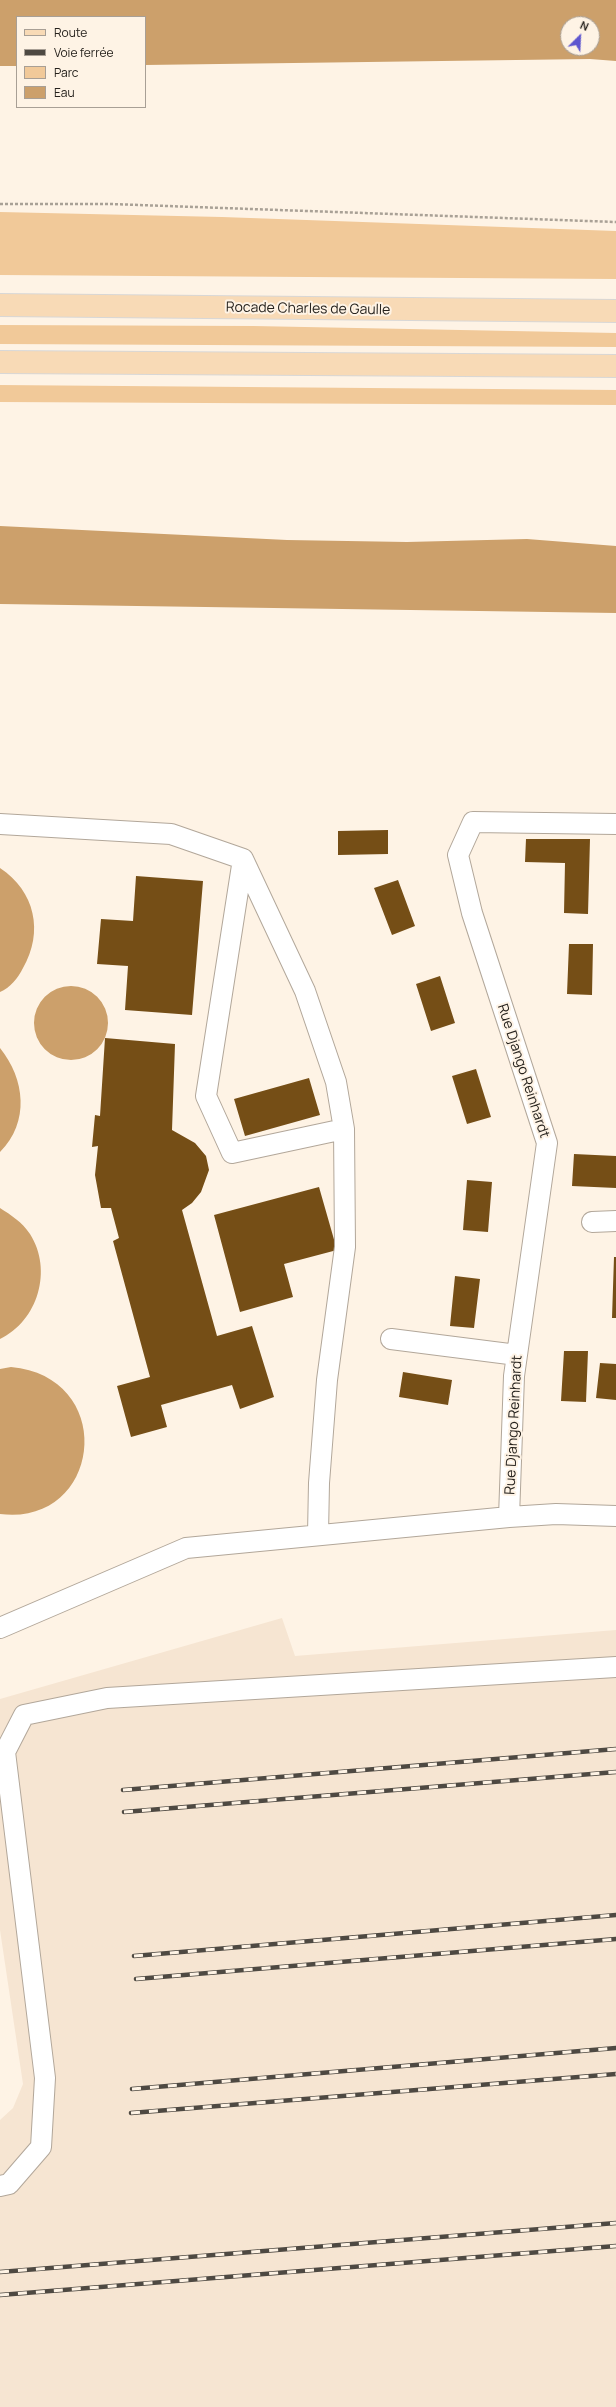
<!DOCTYPE html>
<html>
<head>
<meta charset="utf-8">
<style>
  body { margin:0 }
  #map { position:relative; width:616px; height:2407px; overflow:hidden; background:#fef3e5; font-family:Manrope,sans-serif }
  canvas { display:block }
  .legend { position:absolute; left:16px; top:16px; width:130px; height:92px; box-sizing:border-box; background:#fef3e5; border:1px solid #a89f95; margin:0; padding:5px 7px; list-style:none; font-size:12px; color:#26221d }
  .legend li { display:flex; align-items:center; gap:8px; height:20px }
  .legend b { width:20px; border:1px solid #a89f95 }
  .north { position:absolute; left:560px; top:16px; width:40px; height:40px; box-sizing:border-box; background:#fef3e5; border:1px solid #a89f95; border-radius:50%; rotate:24deg; font-size:11px; font-weight:700; line-height:16px; text-align:center; color:#26221d }
  .north::after { content:''; display:block; margin:auto; width:14px; height:18px; background:#5e56cf; clip-path:polygon(50% 0,100% 100%,50% 72%,0 100%) }
</style>
</head>
<body>
<div id="map">
<canvas width="616" height="2407"></canvas>
<ul class="legend">
<li><b style="height:5px;background:#f8dab6"></b>Route</li>
<li><b style="height:5px;background:#4e4942"></b>Voie ferrée</li>
<li><b style="height:11px;background:#f1c999"></b>Parc</li>
<li><b style="height:11px;background:#cca06b"></b>Eau</li>
</ul>
<div class="north">N</div>
</div>
<script>
const g = document.querySelector('canvas').getContext('2d');
g.lineJoin = 'round';
function fillPath(path, color) {
  g.fillStyle = color;
  g.fill(path, 'evenodd');
}
function stroke(path, color, width, dash) {
  g.strokeStyle = color;
  g.lineWidth = width;
  g.lineCap = dash ? 'butt' : 'round';
  g.setLineDash(dash || []);
  g.stroke(path);
}
function write(font, color, halo, rows, align = 'center') {
  g.font = font + ' Manrope,sans-serif';
  g.lineWidth = 4;
  g.setLineDash([]);
  g.textBaseline = 'middle';
  g.strokeStyle = halo;
  g.fillStyle = color;
  for (const [text, x, y, turn = 0] of rows) {
    g.save();
    g.translate(x, y);
    g.rotate((+turn || 0) * Math.PI / 180);
    g.textAlign = isNaN(turn) ? turn : align;
    if (halo) g.strokeText(text, 0, 0);
    g.fillText(text, 0, 0);
    g.restore();
  }
}
const built = new Path2D(`
  M282 1618 295 1656 616 1630V2407H0V2120L13 2108 23 2084 0 1930V1699Z`);
const green = new Path2D(`
  M0 212 222 217 616 231V279L0 275Z
  M0 325 253 326 616 333V347L0 344Z
  M0 385 616 390V405L0 402Z`);
const water = new Path2D(`
  M0 0H616V61L590 59 145 65V17H17V66H0ZM568 24H592V48H568Z
  M0 526 287 540 407 542 527 539 616 546V613L0 604Z
  M0 868C35 891 44 932 23 968 18 978 10 988 0 992Z
  M34 1023a37 37 0 1 1 74 0a37 37 0 1 1-74 0Z
  M0 1048C25 1079 30 1122 0 1152Z
  M0 1208C11 1215 22 1222 30 1234 53 1270 38 1321 0 1339Z
  M11 1367C119 1377 102 1527 0 1514V1369Z`);
const building = new Path2D(`
  M388 830V854L338 855V831Z
  M526 839H590L588 914 564 913 565 863 525 862Z
  M136 876 203 881 192 1015 125 1010 128 966 97 964 101 919 133 921Z
  M398 880 415 926 392 935 374 888Z
  M569 944H593L592 995 567 994Z
  M440 976 455 1023 431 1031 416 984Z
  M105 1038 175 1044 172 1130 195 1143 206 1156 209 1170 201 1192 192 1203 182 1210 217 1336 252 1326 274 1397 240 1409 232 1385 161 1405 167 1427 131 1437 117 1386 150 1377 113 1241 119 1238 111 1208H101L95 1175 98 1146 92 1147 95 1115 100 1116Z
  M476 1069 491 1117 467 1124 452 1076Z
  M309 1078 320 1115 245 1136 234 1099Z
  M574 1154 616 1156V1188L572 1186Z
  M467 1180 492 1182 488 1232 463 1230Z
  M319 1187 337 1250 284 1264 293 1297 240 1312 214 1215Z
  M614 1257H616V1318H612Z
  M455 1276 480 1279 474 1328 450 1326Z
  M564 1351H588L586 1402 561 1401Z
  M600 1363 616 1364V1400L596 1398Z
  M403 1372 452 1380 448 1405 399 1397Z`);
const path = new Path2D(`
  M0 204H111L616 222`);
const lane = new Path2D(`
  M0 824 171 834 243 859 305 991 336 1082 344 1129 345 1247 327 1380 319 1483 318 1534
  M243 859 206 1096 232 1153 344 1129
  M592 1222 616 1221
  M391 1339 517 1355
  M509 1517 514 1376 547 1143 472 913 458 855 473 822 616 824
  M0 1628 186 1548 509 1517 556 1514 616 1516
  M0 2186 9 2184 41 2147 45 2078 5 1752 24 1715 107 1698 616 1667`);
const primary = new Path2D(`
  M0 305 616 311
  M0 362 616 366`);
const rail = new Path2D(`
  M123 1790 616 1749
  M124 1812 616 1772
  M134 1956 616 1915
  M136 1979 616 1939
  M132 2089 616 2048
  M131 2113 616 2074
  M0 2272 616 2223
  M0 2295 616 2246`);
const streetNames = [
  ["Rocade Charles de Gaulle",308,309,1],
  ["Rue Django Reinhardt",523,1071,72],
  ["Rue Django Reinhardt",514,1425,-87]
];
fillPath(built, '#f6e5d2');
fillPath(green, '#f1c999');
fillPath(water, '#cca06b');
fillPath(building, '#754e16');
stroke(lane, '#b2a79a', 22);
stroke(primary, '#d8d7d6', 24);
stroke(path, '#a9a196', 2.5, [3, 2]);
stroke(lane, '#fff', 20);
stroke(primary, '#f8dab6', 22);
stroke(rail, '#4e4942', 4.5);
stroke(rail, '#fef3e5', 3, [9]);
write('14px', '#26221d', '#fef3e5', streetNames);
</script>
</body>
</html>
